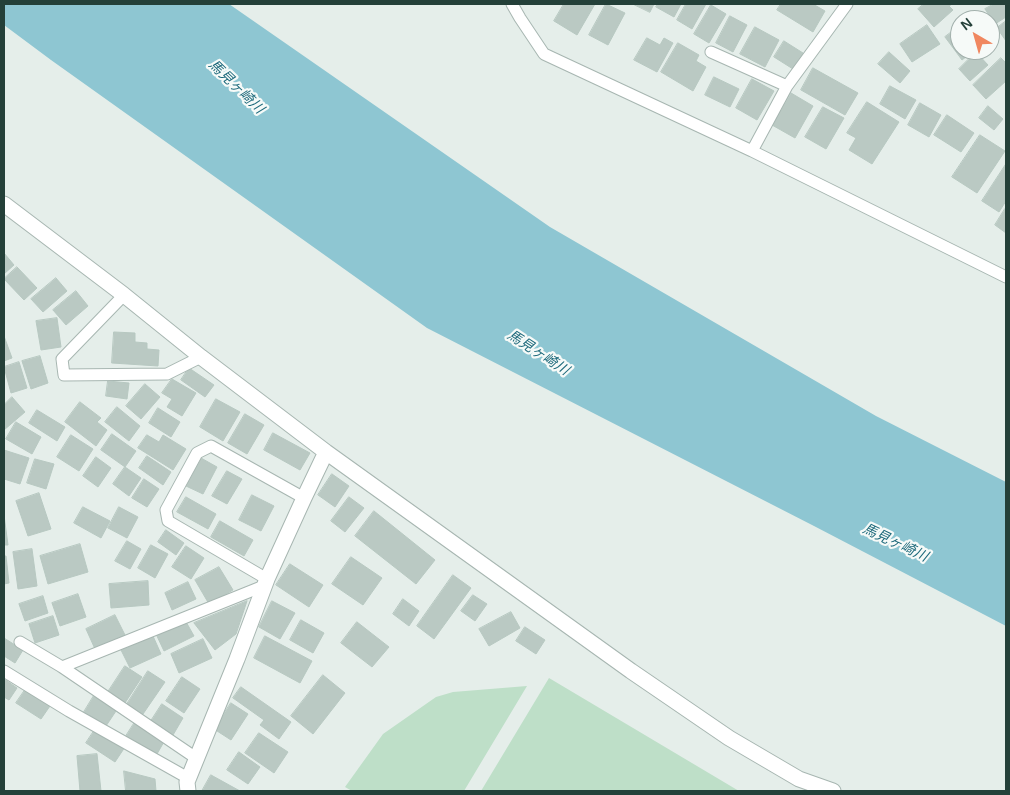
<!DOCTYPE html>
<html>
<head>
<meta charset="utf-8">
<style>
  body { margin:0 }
  #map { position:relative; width:1010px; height:795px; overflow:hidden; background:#e5eeea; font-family:Helvetica,sans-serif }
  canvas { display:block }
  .frame { position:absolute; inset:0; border:5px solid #244039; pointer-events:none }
  .north { position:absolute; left:950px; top:10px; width:50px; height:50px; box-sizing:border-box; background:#f6faf8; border:1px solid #a2b0ac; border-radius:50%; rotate:322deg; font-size:14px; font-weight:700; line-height:20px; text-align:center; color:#244039 }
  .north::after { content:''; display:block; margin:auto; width:18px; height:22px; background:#f08760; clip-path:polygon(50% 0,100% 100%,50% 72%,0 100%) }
</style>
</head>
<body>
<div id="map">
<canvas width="1010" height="795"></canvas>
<div class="frame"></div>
<div class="north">N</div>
</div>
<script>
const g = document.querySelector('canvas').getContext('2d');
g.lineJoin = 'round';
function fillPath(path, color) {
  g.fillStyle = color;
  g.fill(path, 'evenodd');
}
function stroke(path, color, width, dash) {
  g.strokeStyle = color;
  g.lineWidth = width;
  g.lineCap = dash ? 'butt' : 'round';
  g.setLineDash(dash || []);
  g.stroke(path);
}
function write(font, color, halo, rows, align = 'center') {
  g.font = font + ' Helvetica,"Noto Sans JP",sans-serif';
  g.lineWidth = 4.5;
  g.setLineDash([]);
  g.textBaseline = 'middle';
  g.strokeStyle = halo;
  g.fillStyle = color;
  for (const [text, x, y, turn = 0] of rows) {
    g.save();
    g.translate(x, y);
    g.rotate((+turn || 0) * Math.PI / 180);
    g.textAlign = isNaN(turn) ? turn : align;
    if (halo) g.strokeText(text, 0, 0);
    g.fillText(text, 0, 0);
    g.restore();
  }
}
const green = new Path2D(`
  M549 678 739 791H481Z
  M527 686 464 791H352L345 787 383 734 436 697 453 692Z`);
const water = new Path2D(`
  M4 4H229L550 227 876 416 1006 482V626L814 526 427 328 51 60 4 25Z`);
const building = new Path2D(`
  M564 4H595L577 35 554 21Z
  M606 4 625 13 608 45 589 35Z
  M633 4H654L650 12Z
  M658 4H681L674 17 656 7Z
  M686 4H706L692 29 677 20Z
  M781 4H813L825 11 813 32 777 10Z
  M924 4H952L949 6 953 10 934 27 918 9Z
  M994 4H1006V17L995 24 985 9Z
  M711 5 726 14 709 43 694 34Z
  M730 16 747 25 733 52 716 43Z
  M1006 21V41L997 28Z
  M927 25 940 44 912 62 900 44Z
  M755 27 779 40 765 67 740 54Z
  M957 28 960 31V50H975L962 60 945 37Z
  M647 38 660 45 664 38 673 43 657 72 634 60Z
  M784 41 803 53 793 69 774 57Z
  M678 43 699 55 696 61 706 67 693 91 661 72Z
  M889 52 910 71 900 83 878 64Z
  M976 52 988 65 970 81 959 69Z
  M1001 58 1006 63V81L986 99 973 85Z
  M813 68 858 93 845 115 801 90Z
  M714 77 739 89 730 107 705 95Z
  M752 79 774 91 757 120 736 108Z
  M890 86 916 100 905 119 880 104Z
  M791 93 813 106 795 138 772 125Z
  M867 102 899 122 872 164 849 150 856 138 847 133Z
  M920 103 941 115 929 137 908 125Z
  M988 106 1003 119 994 130 979 118Z
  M823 107 844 118 826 149 805 137Z
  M947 115 974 133 961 152 934 135Z
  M980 135 1005 151 977 193 952 177Z
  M1006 164V201L999 212 982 201Z
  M1005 209 1006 210V233L995 225Z
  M4 253 14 265 4 274Z
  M17 267 37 288 24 300 4 279Z
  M56 278 67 291 43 312 31 299Z
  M76 291 88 306 66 325 53 310Z
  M57 318 61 347 41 350 36 321Z
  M114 332 135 333V342L147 343V349L159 350 158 366 112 363Z
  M4 336 12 358 4 361Z
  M40 356 48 383 31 389 22 361Z
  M19 362 27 388 11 393 4 367Z
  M189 368 214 385 205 397 181 380Z
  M172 379 196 393 182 416 167 407 172 399 162 393Z
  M108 381 129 383 127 399 106 396Z
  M145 384 160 397 141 419 126 406Z
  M12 397 25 412 4 430V405Z
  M216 399 240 412 223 441 200 427Z
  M80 402 101 418 97 422 107 430 96 446 65 422Z
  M117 407 140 426 129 441 105 422Z
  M158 408 180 422 171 437 149 423Z
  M37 410 65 427 57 441 29 423Z
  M245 414 264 425 247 454 228 443Z
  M16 422 41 437 32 454 6 439Z
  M273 433 310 453 300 470 264 450Z
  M112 434 136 451 125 467 101 450Z
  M71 435 93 449 79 471 57 457Z
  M147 435 159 442 163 435 186 449 173 470 138 448Z
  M4 450 29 458 20 484 4 479Z
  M147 456 171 472 163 485 139 468Z
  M96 457 111 468 98 487 83 476Z
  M201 458 217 467 203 494 186 486Z
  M35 459 54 464 46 489 27 483Z
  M125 467 141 478 129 496 113 484Z
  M227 471 242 479 227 504 212 496Z
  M332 474 349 486 335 507 318 495Z
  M144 479 159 489 147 507 132 498Z
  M39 493 51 529 28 536 16 501Z
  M252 495 274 506 261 531 239 520Z
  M186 497 216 514 208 529 177 512Z
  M349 497 364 508 345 532 331 521Z
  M83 507 110 521 101 538 74 523Z
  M119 507 138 517 127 538 108 528Z
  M374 511 435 560 416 584 355 536Z
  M4 515 8 545H4Z
  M220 521 253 540 244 556 211 537Z
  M166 530 184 543 176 555 158 542Z
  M127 541 141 549 130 569 115 561Z
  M80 544 88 572 48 584 40 556Z
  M151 545 168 554 155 578 138 568Z
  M186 546 204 558 191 579 172 567Z
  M32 549 37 586 18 589 13 552Z
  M4 556H6L9 583 4 584Z
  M351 557 382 578 363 605 332 584Z
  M290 564 323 585 309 607 276 585Z
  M219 567 233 590 209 604 195 580Z
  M453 575 471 588 434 639 417 626Z
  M148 581 149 605 111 608 109 584Z
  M188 582 196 599 172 610 165 593Z
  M78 594 86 617 60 626 52 603Z
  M473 595 487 604 475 621 461 611Z
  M43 596 48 613 25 621 19 604Z
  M403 599 419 611 409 626 393 614Z
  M247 601 236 634 215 650 194 623Z
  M272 601 295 613 280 639 259 627Z
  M511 612 520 628 489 646 479 629Z
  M115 615 125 635 95 649 86 629Z
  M53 616 59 635 35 643 29 624Z
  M185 620 194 636 164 651 156 634Z
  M301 620 324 633 313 653 290 640Z
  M357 622 389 647 372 667 341 643Z
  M525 627 545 640 536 654 516 641Z
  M153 636 161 654 130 668 121 650Z
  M265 636 312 661 300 683 254 658Z
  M4 638 23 650 15 663 4 656Z
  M203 639 212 658 179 673 171 654Z
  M125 666 142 677 125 703 108 692Z
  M148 671 165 682 143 714 127 704Z
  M323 675 345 693 313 734 291 716Z
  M182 677 200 689 184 713 166 701Z
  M4 679 17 688 9 700 4 697Z
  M241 687 291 722 279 739 260 725 264 720 233 698Z
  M25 690 50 706 41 719 16 703Z
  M95 694 118 708 106 726 84 712Z
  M231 703 248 714 231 740 214 729Z
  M162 704 183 718 173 735 151 721Z
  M135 722 165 740 157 754 126 736Z
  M96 728 125 747 115 762 86 743Z
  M259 733 288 752 274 773 245 753Z
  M239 752 260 767 248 784 227 770Z
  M97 754 101 791H80L77 756Z
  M124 771 155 779 156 791H126Z
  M211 775 240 791H202Z`);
const service = new Path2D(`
  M512 4 520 18 544 54 752 151 1006 277
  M711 52 787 86
  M752 151 787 86 847 4
  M124 295 62 359 64 375 167 374 201 357
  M267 579 168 521 166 510 197 453 211 446 304 498
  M20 642 62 667 196 758
  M62 667 266 585
  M4 671 69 711 188 778`);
const minor = new Path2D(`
  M4 204 124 295 201 357 326 452 631 671 729 738 799 779 833 791
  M188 791 187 782 237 659 267 579 304 498 326 452`);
const waterNames = [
  ["馬見ヶ崎川",236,87,44],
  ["馬見ヶ崎川",538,353,33],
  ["馬見ヶ崎川",895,543,25]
];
fillPath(green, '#bedfc8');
fillPath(water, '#8ec6d2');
fillPath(building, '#bac9c3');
stroke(building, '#b7c8c1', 1);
stroke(service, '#a7b6b1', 13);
stroke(minor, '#a7b6b1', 17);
stroke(service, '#fff', 11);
stroke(minor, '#fff', 15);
write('italic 14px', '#1e6a7c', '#f6faf8', waterNames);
</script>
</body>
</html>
